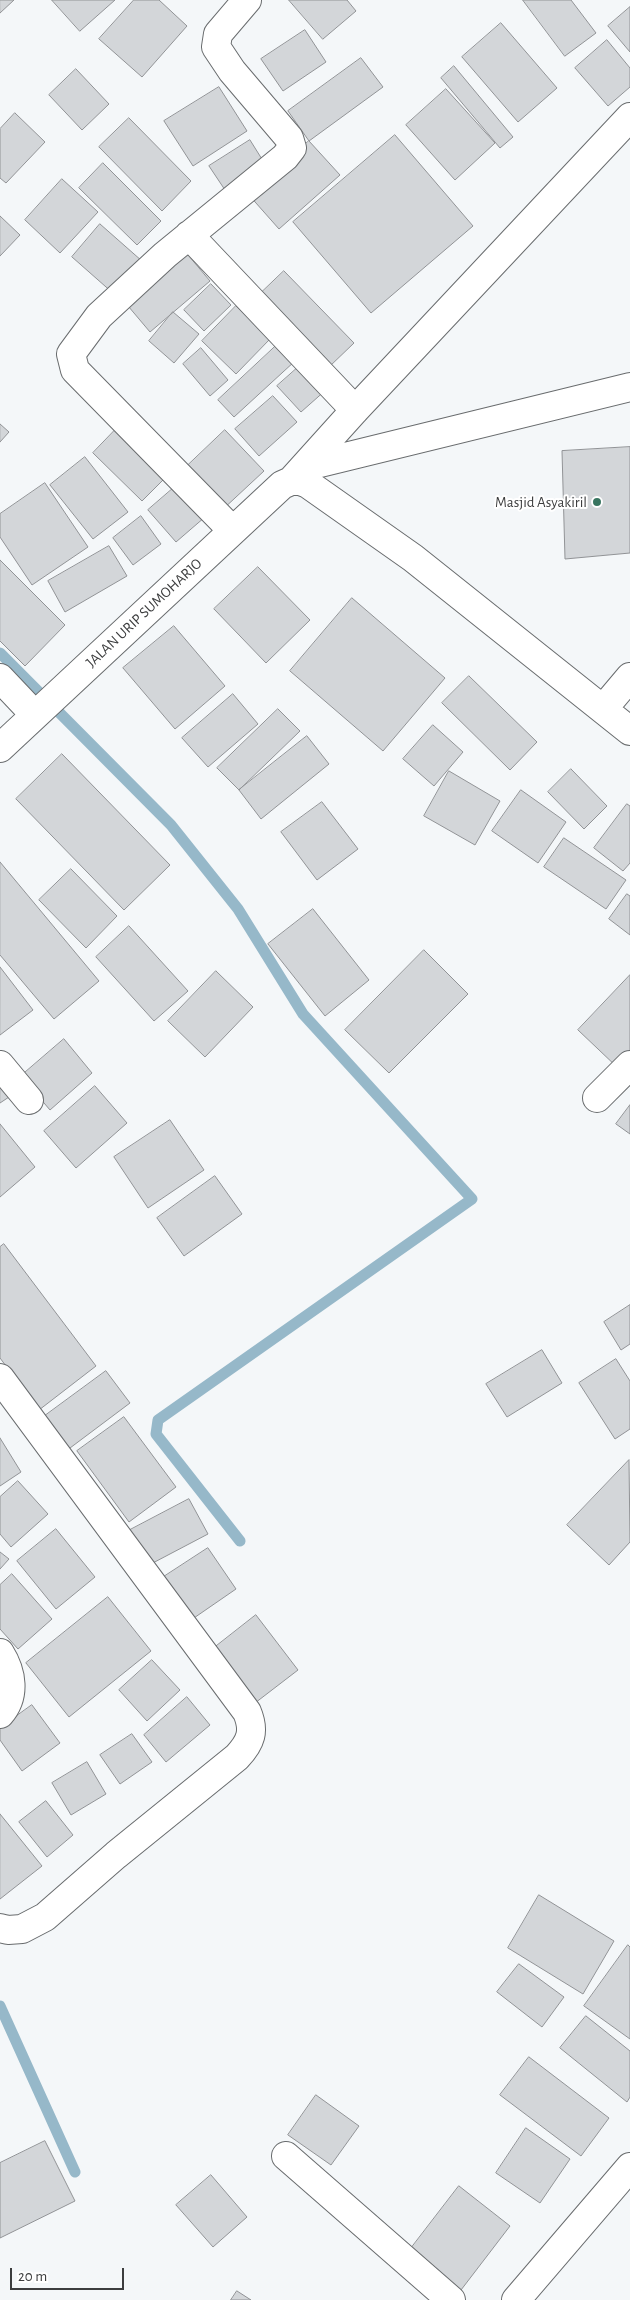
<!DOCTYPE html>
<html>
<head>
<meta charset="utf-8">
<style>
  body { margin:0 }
  #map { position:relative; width:630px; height:2300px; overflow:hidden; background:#f4f7f9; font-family:"Alegreya Sans",sans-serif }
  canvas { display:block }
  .scale { position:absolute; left:10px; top:2268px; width:114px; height:22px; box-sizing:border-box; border:2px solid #3c3d3e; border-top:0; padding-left:6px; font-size:15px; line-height:18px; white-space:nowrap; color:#3c3d3e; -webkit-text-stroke:4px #fff; paint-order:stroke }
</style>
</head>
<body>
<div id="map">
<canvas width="630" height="2300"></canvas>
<div class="scale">20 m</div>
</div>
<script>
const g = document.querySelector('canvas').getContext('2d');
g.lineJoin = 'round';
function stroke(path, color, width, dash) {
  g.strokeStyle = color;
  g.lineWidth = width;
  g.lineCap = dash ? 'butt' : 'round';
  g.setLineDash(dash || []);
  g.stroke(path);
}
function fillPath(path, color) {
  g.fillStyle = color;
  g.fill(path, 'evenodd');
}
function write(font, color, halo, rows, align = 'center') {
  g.font = font + ' "Alegreya Sans",sans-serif';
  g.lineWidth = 4;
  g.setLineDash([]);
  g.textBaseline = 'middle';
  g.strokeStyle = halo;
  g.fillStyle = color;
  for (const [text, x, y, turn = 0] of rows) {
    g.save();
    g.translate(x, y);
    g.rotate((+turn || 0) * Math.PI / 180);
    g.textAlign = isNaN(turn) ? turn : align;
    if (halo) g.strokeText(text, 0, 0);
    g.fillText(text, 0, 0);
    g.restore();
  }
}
const stream = new Path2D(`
  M0 653 171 825 238 909 303 1014 472 1199 158 1420 156 1434 240 1541
  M0 2006 75 2172`);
const building = new Path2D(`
  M0 0H14L0 13Z
  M52 0H115L80 31Z
  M134 0H159L187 26 142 77 99 39Z
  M289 0H347L356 11 323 39Z
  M523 0H571L596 33 565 56Z
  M630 7V52L608 26Z
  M501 23 557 88 518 122 462 57Z
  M305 30 326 62 283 91 261 59Z
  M607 40 630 68V87L608 106 575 68Z
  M361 58 383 87 309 141 288 111Z
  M454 66 513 137 500 148 441 78Z
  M76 69 109 104 82 130 49 95Z
  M219 87 247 131 193 166 164 121Z
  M446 89 495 143 455 180 406 125Z
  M15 113 45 142 6 183 0 178V129Z
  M129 118 191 181 162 211 99 147Z
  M395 135 473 226 371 313 293 222Z
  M250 140 265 164 225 190 209 166Z
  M309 141 340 175 279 229 248 194Z
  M103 163 161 221 137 245 79 188Z
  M62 179 98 212 60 253 25 220Z
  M0 216 20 235 0 256Z
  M100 224 142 261 114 294 72 257Z
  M183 249 210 281 150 332 123 300Z
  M284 271 354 343 329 367 260 294Z
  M211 284 231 305 204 331 184 310Z
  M236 306 270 339 236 374 202 341Z
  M173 312 199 334 174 363 149 341Z
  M279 343 295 361 234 417 218 400Z
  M201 348 228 380 210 396 183 364Z
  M303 363 327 389 301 412 277 386Z
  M273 396 297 422 259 456 235 429Z
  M0 424 9 432 0 442Z
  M118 427 168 475 142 501 93 453Z
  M225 430 264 471 221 511 183 470Z
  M630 447V553L565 559 562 451Z
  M85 457 128 512 93 539 50 485Z
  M45 483 88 547 32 585 0 537V514Z
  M177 485 205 517 176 542 148 510Z
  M141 516 161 544 133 565 113 538Z
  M109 546 127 576 65 612 48 581Z
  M0 560 65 625 25 666 0 641Z
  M258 567 310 620 266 663 214 609Z
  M352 598 445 678 383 751 290 671Z
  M174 626 225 686 175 729 123 668Z
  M469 676 537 742 510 770 442 703Z
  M233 694 258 724 208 767 182 738Z
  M278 709 300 731 239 790 217 768Z
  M433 725 463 752 434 786 403 759Z
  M307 736 329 764 261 819 239 790Z
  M62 754 170 865 124 910 16 799Z
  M571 769 607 806 584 829 548 792Z
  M449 771 500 801 475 845 424 816Z
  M521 790 566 822 538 863 492 831Z
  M322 802 358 849 317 880 281 832Z
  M627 804 630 806V863L623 871 594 848Z
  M564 838 626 880 606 909 544 867Z
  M0 862 99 981 54 1019 0 955Z
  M71 869 117 916 86 948 39 900Z
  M627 894 630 896V935L609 919Z
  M313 909 369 980 325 1016 268 944Z
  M129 926 188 991 154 1021 96 957Z
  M424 950 468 994 389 1073 345 1030Z
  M0 967 33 1010 0 1035Z
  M216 971 253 1007 205 1057 168 1021Z
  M630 975V1055L618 1068 578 1030Z
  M64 1039 92 1073 50 1110 21 1076Z
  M0 1078 12 1095 0 1103Z
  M95 1086 127 1123 76 1168 44 1131Z
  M630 1105V1134L616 1124Z
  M170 1120 204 1170 148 1208 114 1157Z
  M0 1124 35 1167 0 1197Z
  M215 1176 242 1214 184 1256 157 1218Z
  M4 1244 96 1366 39 1410 0 1358V1247Z
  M630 1305V1344L621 1350 604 1322Z
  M542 1350 562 1383 507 1417 486 1384Z
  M616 1359 630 1381V1429L615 1439 579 1383Z
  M106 1371 130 1403 66 1451 42 1418Z
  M124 1417 176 1487 129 1522 77 1451Z
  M0 1438 21 1472 0 1486Z
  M629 1460 630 1542 609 1565 567 1525Z
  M18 1481 48 1514 11 1547 0 1534V1497Z
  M189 1499 208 1534 149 1565 130 1530Z
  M56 1529 95 1577 56 1609 17 1561Z
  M208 1548 236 1589 191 1620 162 1578Z
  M0 1552 9 1559 0 1569Z
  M12 1574 52 1619 18 1649 0 1629V1585Z
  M108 1597 151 1651 69 1717 26 1663Z
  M256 1615 298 1670 255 1703 214 1648Z
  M152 1660 180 1690 147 1721 119 1690Z
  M187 1697 210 1725 166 1762 144 1735Z
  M32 1705 60 1743 22 1771 0 1740V1728Z
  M132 1734 152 1762 120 1784 100 1755Z
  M87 1762 106 1794 71 1815 52 1783Z
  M46 1801 73 1835 47 1857 19 1822Z
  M0 1814 42 1866 0 1899Z
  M539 1895 614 1941 583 1994 508 1948Z
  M628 1945 630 1947V2039L584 2006Z
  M519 1964 564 1997 542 2027 497 1992Z
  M586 2016 630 2051V2097L627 2102 560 2048Z
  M529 2057 609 2118 581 2156 500 2095Z
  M316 2095 359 2126 331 2165 288 2135Z
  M526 2128 570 2159 540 2203 496 2173Z
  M45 2141 75 2201 0 2238V2163Z
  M211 2175 247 2217 213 2247 176 2205Z
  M459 2186 510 2226 461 2290 409 2251Z
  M237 2291 251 2300H231Z`);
const minor = new Path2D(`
  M189 235 355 410
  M304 467 630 387
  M291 481H300L308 484 413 558 630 731
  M232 530 75 370 71 354 99 316 165 255 285 157 292 148 289 138 232 71 216 47 218 34 247 0
  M0 678 35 715
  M603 709 630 677
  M0 748 282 485 291 481 355 410 630 117
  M0 1065 29 1100
  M597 1098 630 1065
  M0 1378 247 1712C255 1731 251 1742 237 1757L116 1855 45 1917 22 1929 8 1930 0 1928
  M0 1653C12 1672 16 1696 0 1714
  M286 2156 451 2300
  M516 2300 630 2167`);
const markers = [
  [597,502,5,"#387560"]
];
const poiNames = [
  ["Masjid Asyakiril",587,502]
];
const streetNames = [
  ["JALAN URIP SUMOHARJO",144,613,-43]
];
stroke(stream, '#96b8c9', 11);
fillPath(building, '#d3d6d9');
stroke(building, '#919396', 1);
stroke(minor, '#696c6e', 30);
stroke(minor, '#fff', 28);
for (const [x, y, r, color] of markers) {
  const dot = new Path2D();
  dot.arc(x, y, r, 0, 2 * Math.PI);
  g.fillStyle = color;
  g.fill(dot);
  stroke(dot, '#fff', 2);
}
write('15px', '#3c3d3e', '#fff', poiNames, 'right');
write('15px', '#3c3d3e', '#fff', streetNames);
</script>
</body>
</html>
